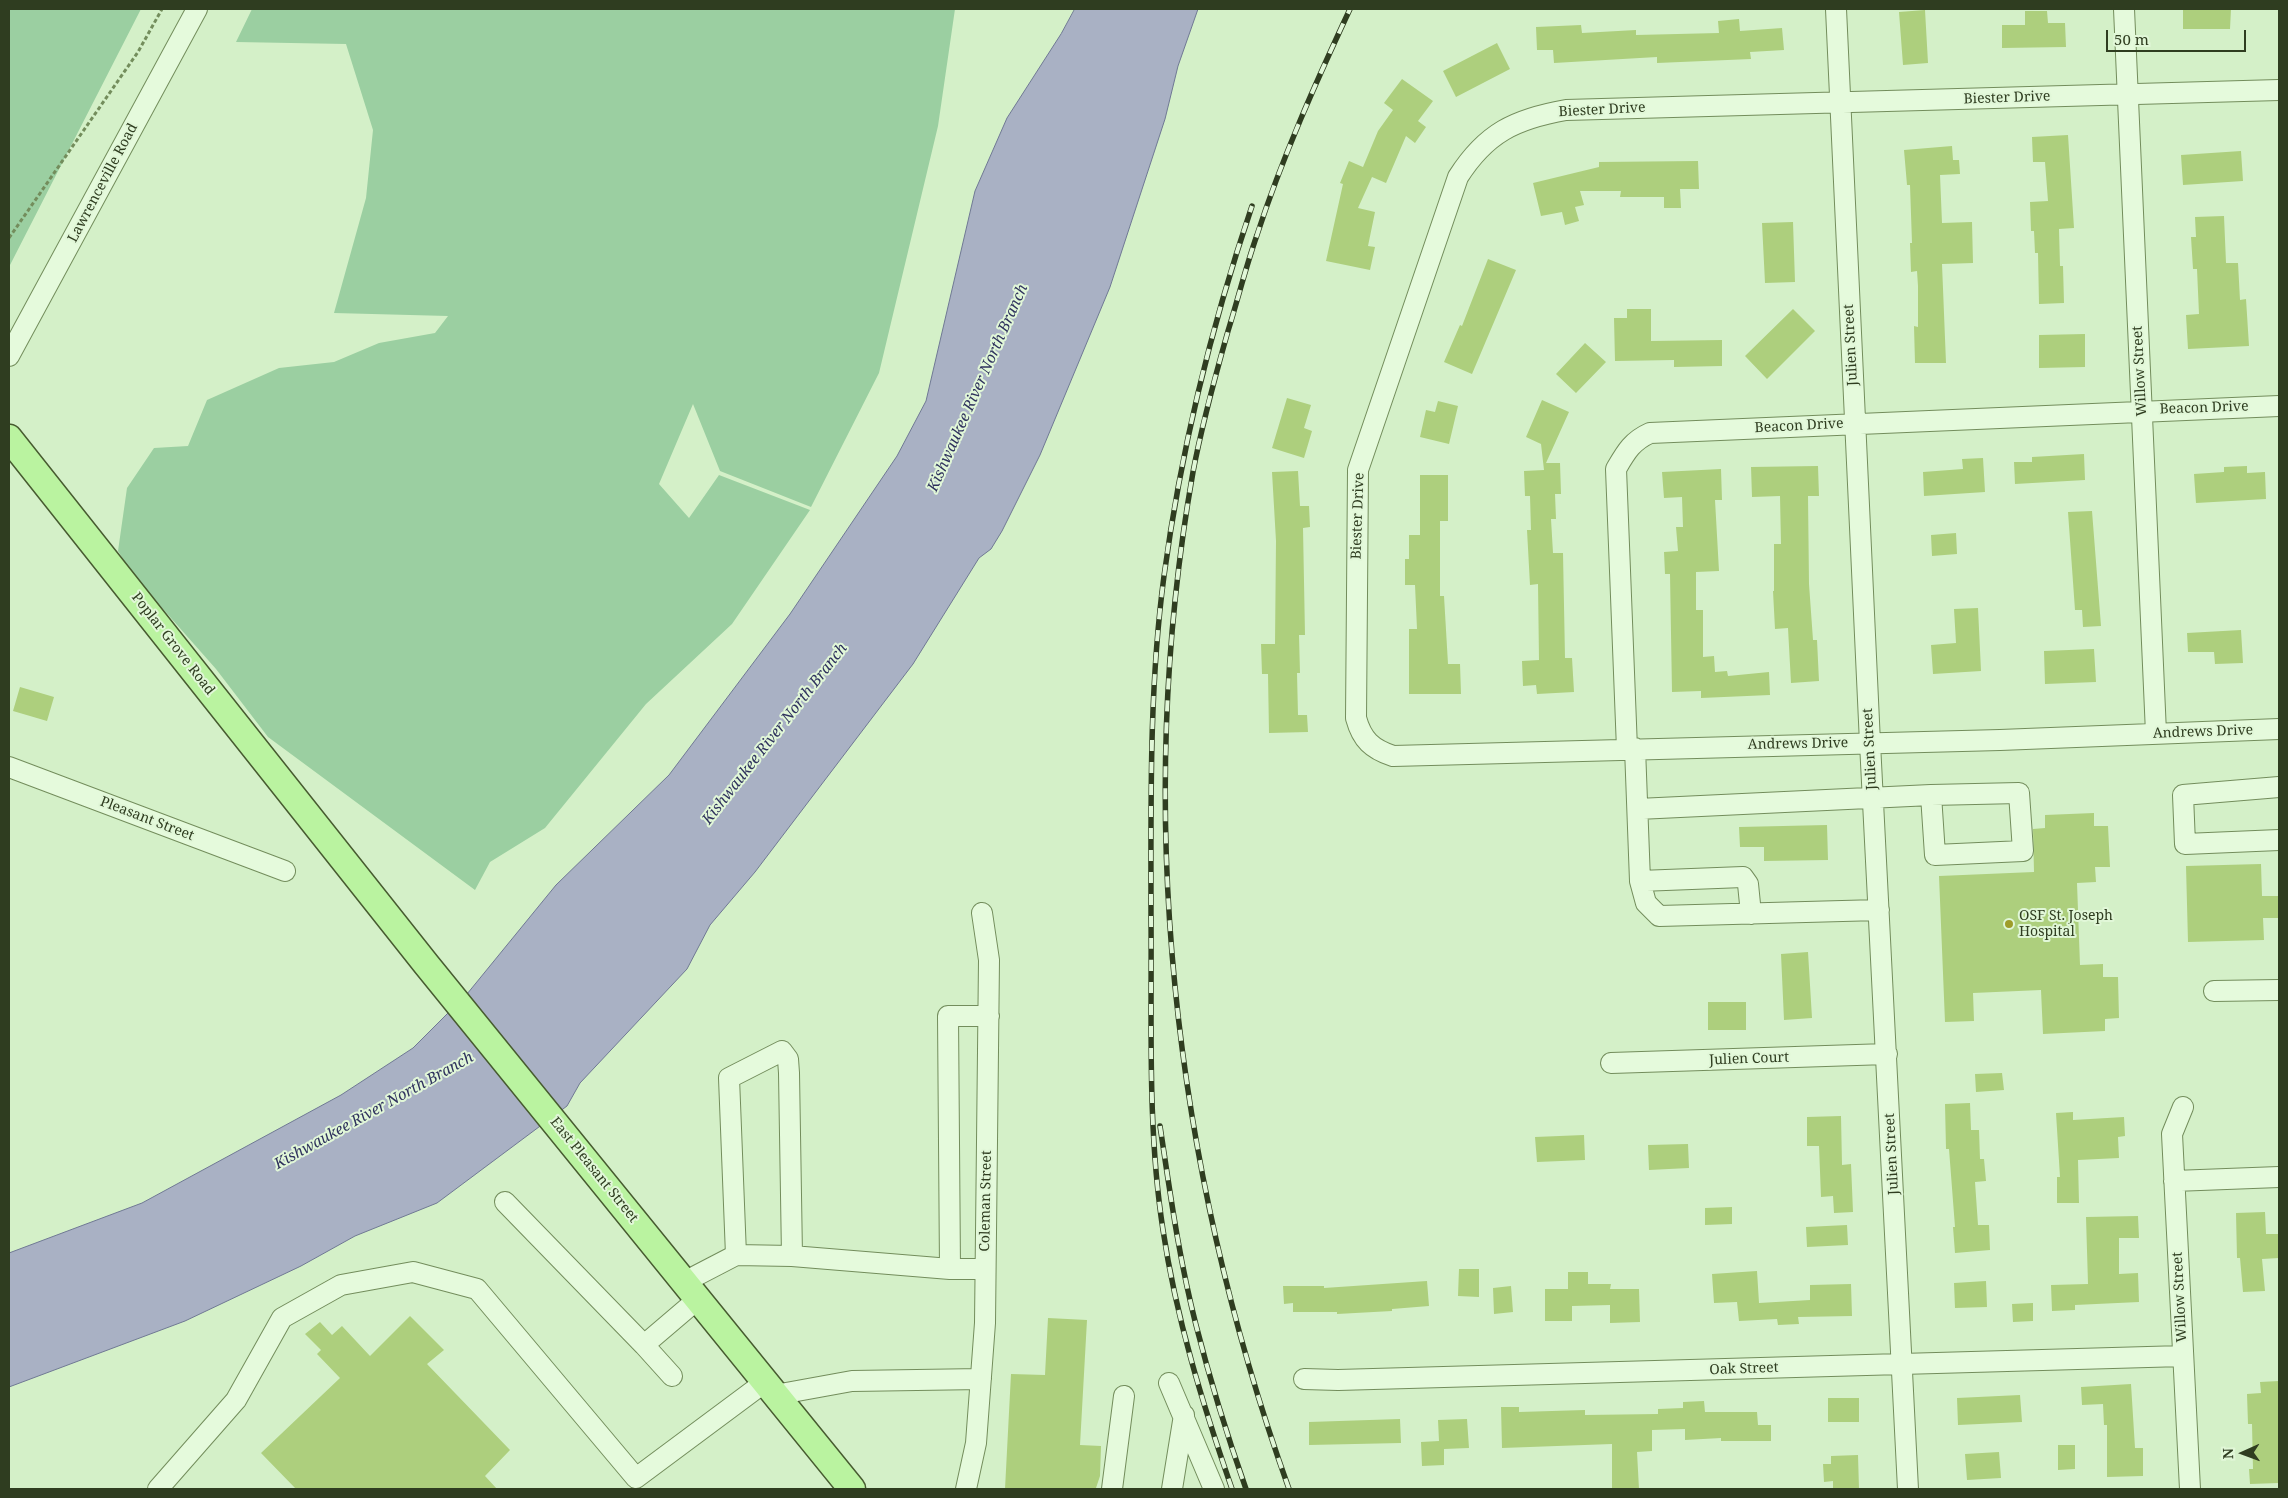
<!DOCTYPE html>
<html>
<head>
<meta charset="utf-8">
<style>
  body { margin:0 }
  #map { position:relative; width:2288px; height:1498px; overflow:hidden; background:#d4f0c8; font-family:"Noto Serif",serif }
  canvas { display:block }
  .frame { position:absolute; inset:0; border:10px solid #2f3d20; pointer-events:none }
  .north { position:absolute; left:2218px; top:1428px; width:50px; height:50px; -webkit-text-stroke:4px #e1f7d8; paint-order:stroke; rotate:268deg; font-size:14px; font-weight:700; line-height:20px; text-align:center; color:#2f3d20 }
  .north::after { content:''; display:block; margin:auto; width:18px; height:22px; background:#2f3d20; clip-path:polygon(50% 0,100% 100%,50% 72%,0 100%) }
  .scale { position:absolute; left:2106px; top:30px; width:140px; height:22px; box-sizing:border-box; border:2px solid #2f3d20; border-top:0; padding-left:6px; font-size:15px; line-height:18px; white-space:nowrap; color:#2f3d20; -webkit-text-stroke:4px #e1f7d8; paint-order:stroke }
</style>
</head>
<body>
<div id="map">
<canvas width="2288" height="1498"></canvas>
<div class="frame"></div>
<div class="north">N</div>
<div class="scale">50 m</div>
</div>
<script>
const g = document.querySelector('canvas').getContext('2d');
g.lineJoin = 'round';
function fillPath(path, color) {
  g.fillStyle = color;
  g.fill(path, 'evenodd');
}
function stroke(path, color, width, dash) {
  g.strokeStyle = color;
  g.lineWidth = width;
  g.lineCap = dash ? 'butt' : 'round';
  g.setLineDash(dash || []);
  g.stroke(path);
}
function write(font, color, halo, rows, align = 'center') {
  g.font = font + ' "Noto Serif",serif';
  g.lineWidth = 4;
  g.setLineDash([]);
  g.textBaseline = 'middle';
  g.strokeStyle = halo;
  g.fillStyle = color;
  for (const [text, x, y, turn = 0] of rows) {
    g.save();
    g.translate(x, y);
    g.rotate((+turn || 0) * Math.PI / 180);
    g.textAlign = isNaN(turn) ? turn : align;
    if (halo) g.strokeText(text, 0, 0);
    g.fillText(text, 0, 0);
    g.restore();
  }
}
const green = new Path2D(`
  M9 9H141L9 267Z
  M252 9H955L938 126 879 373 811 507 720 471 693 404 659 484 689 518 719 475 810 510 732 624 646 704 545 828 490 862 475 890 268 737 216 669 132 574 118 551 127 488 154 448 188 446 207 400 279 368 334 362 379 343 435 333 448 316 334 313 366 198 373 130 346 44 236 42Z`);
const water = new Path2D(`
  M1075 9H1198L1178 66 1165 119 1110 287 1040 455 1002 531 991 549 979 558 913 664 755 872 710 925 687 969 580 1083 567 1106 437 1203 355 1236 301 1266 185 1321 9 1387V1253L142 1203 341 1095 413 1048 467 994 556 885 669 775 790 614 897 456 926 401 975 191 1007 118 1061 34Z`);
const building = new Path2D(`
  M2183 9H2231L2230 29H2183Z
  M1925 10 1928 63 1903 65 1899 12Z
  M2025 11H2047L2048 23H2065L2066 47 2002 48V25H2025Z
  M1739 19 1740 31 1782 28 1784 50 1750 52 1751 59 1657 63V57L1554 63 1553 50H1537L1536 27 1581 25 1582 33 1636 30V35L1719 33 1718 21Z
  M1497 43 1510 69 1456 97 1443 71Z
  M1402 79 1433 101 1418 121 1426 127 1415 143 1406 136 1386 183 1372 177 1358 208 1375 212 1368 246 1375 247 1370 270 1326 261 1343 184 1340 183 1349 161 1363 167 1378 131 1393 110 1384 103Z
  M2068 135 2074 228 2059 229 2060 266H2063L2064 303 2039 304 2038 253H2035L2034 231H2031L2030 202 2048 201 2045 162H2033L2032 137Z
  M1952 146 1953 160H1959L1960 174 1940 175 1942 223 1972 222 1973 263 1942 264 1946 363H1915L1914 326 1918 327V286L1917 271 1911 272 1910 243H1912L1910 185H1907L1904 150Z
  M2241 151 2243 181 2183 185 2181 155Z
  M1698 161 1699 189H1680L1681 208H1664V197H1620L1621 191H1580L1584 205 1575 207 1579 221 1565 225 1562 212 1541 216 1533 183 1599 167V162Z
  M2224 216 2226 263H2238L2240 300 2246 299 2249 346 2188 349 2186 315 2199 314 2197 269H2193L2191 237H2196L2195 217Z
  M1793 222 1795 282 1765 283 1762 223Z
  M1488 259 1516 270 1472 374 1444 362 1460 325 1462 326Z
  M1627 309H1651V341L1722 340V366L1674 367V360L1615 361 1614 318H1627Z
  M1793 309 1815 331 1767 379 1745 356Z
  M2085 334V367L2039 368V335Z
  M1585 343 1606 362 1576 393 1556 374Z
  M1287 398 1311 405 1304 428 1312 431 1304 458 1272 448Z
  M1542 400 1569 412 1546 463H1560L1561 494H1555L1556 519H1551L1553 553H1563L1565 658H1572L1574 692 1537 694 1536 685 1523 686 1522 661 1539 660 1538 584 1530 585 1527 530H1531L1530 496H1525L1524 471 1544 470 1541 444 1526 437Z
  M1438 401 1458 406 1449 444 1420 437 1426 410 1435 412Z
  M2084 454 2085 480 2015 484 2014 462H2032V457Z
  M1983 458 1985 492 1924 496 1923 472 1963 469 1962 459Z
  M1818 466 1819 496H1808L1809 584 1813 640H1817L1819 681 1791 683 1788 628 1775 629 1773 591H1774V544H1781L1780 496 1752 497 1751 467Z
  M2247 466V473L2265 472 2266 499 2196 503 2194 474 2224 472V467Z
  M1721 469 1722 500H1715L1719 571 1696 572V610H1703V657L1714 656 1715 672 1727 671 1728 676 1769 672 1770 695 1701 698V691L1672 692 1670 574H1665L1664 552 1678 551 1676 527H1683L1682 497 1664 498 1662 472Z
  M1298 471 1300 506H1309L1310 527 1303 528 1305 635H1299L1300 673H1297L1298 715H1307L1308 732 1269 733 1268 674H1262L1261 644H1275L1276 541 1272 472Z
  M1420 475H1448V521H1440V596H1444L1448 664H1460L1461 694H1409V629H1417L1415 585H1405V559H1409V535H1420Z
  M2092 511 2101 626 2083 627 2082 610H2075L2068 512Z
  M1956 533 1957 554 1932 556 1931 535Z
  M1978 608 1981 671 1933 674 1931 645 1956 643 1954 609Z
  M2241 630 2243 663 2215 664 2214 652H2188L2187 633Z
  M2094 649 2096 682 2045 684 2044 651Z
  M20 687 54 697 47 721 13 711Z
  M2094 813V826H2108L2110 867H2095L2096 882 2077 883 2080 965 2103 964V977H2118L2119 1018 2105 1019V1031L2043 1034 2041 990 1973 993 1974 1021 1945 1022 1939 876 2034 872 2033 829 2045 828V815Z
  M1827 825 1828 860 1764 861V847H1740L1739 827Z
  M2261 864 2262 896H2279V918H2263L2264 940 2188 942 2186 866Z
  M1808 952 1812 1018 1784 1020 1781 954Z
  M1708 1002H1746V1030H1708Z
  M2002 1073 2004 1090 1976 1092 1975 1074Z
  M1970 1103 1971 1130H1979L1980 1159H1984L1986 1181 1975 1182 1978 1225H1989L1990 1250 1955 1253 1953 1227H1955L1949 1149H1946L1945 1104Z
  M2073 1112V1120L2124 1117 2125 1136 2118 1137 2119 1158 2078 1160 2079 1203H2057V1177H2060L2056 1113Z
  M1841 1116 1842 1165 1851 1164 1853 1212 1834 1213 1833 1196 1821 1197 1819 1146H1807V1117Z
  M1584 1135 1585 1160 1537 1162 1535 1137Z
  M1688 1144 1689 1168 1649 1170 1648 1145Z
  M1732 1207V1224L1705 1225V1208Z
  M2265 1212 2266 1234H2279V1258L2262 1259 2265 1291 2243 1292 2240 1258H2237L2236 1213Z
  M2138 1216 2139 1238H2119V1274L2138 1273 2139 1302 2075 1305V1310L2052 1311 2051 1285 2088 1284 2086 1217Z
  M1847 1225 1848 1245 1807 1247 1806 1227Z
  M1459 1269H1479V1297L1458 1296Z
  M1757 1271 1759 1303 1810 1300V1285L1851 1284 1852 1316 1798 1317 1799 1324 1778 1325 1777 1319 1739 1321 1737 1302 1714 1303 1712 1274Z
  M1568 1272H1588V1284H1611L1610 1289H1639L1640 1322 1610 1323V1305L1572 1306V1321H1545V1289H1568Z
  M1427 1281 1429 1306 1392 1309V1311L1337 1314V1312H1293V1303L1284 1304 1283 1286H1324V1288Z
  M1986 1281 1987 1307 1955 1308 1954 1283Z
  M1511 1286 1513 1312 1494 1314 1493 1288Z
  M2033 1303V1321L2013 1322 2012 1304Z
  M410 1316 444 1350 427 1364 510 1450 485 1476 497 1489H296L261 1453 340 1378 317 1354 321 1350 305 1334 320 1322 332 1335 342 1326 370 1356Z
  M1048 1318 1087 1320 1080 1445 1101 1446 1100 1476 1096 1488 1005 1489 1011 1374 1045 1375Z
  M2279 1381V1483L2250 1484 2249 1469H2253L2252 1424H2248L2247 1394 2261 1393 2260 1382Z
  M2131 1384 2135 1448H2143V1476L2107 1477V1425H2104L2103 1404 2082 1405 2081 1387Z
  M2020 1395 2022 1422 1958 1425 1957 1398Z
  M1828 1398H1859V1422H1828Z
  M1704 1401 1705 1412H1757L1758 1425H1771V1441H1721V1438L1685 1440V1429L1652 1430V1451L1637 1452 1639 1489H1612V1444L1502 1448 1501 1407H1519V1412L1585 1410V1415L1658 1414V1409L1683 1408V1402Z
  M1400 1419 1401 1443 1309 1445V1422Z
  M1467 1419 1469 1448 1444 1449V1465L1422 1466 1421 1442 1439 1441 1438 1420Z
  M2058 1445H2075V1469L2058 1470Z
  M1999 1452 2001 1478 1967 1480 1965 1454Z
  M1858 1455 1859 1489H1833V1481L1824 1482 1823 1464H1831V1456Z`);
const path = new Path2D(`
  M9 238 138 52 162 9`);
const minor = new Path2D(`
  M1836 9 1870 743 1908 1489
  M2124 9 2156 733
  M2279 90 1566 110C1515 119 1486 133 1458 177L1358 470 1356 718C1362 740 1372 749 1393 756L2000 740 2279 729
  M9 356 197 9
  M1635 748 1640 881 1646 903 1659 916 1879 910
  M1627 749 1616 469C1626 452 1632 441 1650 433L2279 406
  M9 767 285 871
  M2279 787 2183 795 2185 844 2279 840
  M1638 809 1931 795 1935 855 2023 851 2019 793 1931 795
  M1640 881 1743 877 1748 884 1751 914
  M2214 991 2279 990
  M1611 1063 1887 1054
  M2183 1107 2172 1134 2190 1489
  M2174 1181 2279 1177
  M505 1202 644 1345 698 1299
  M736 1255 729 1078 782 1051 788 1059 789 1073 792 1256
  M950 1269 948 1016H989
  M684 1282 736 1255 792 1256 950 1269H985
  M644 1345 672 1376
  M1304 1379 1338 1380 2183 1356
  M1169 1383 1214 1489
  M775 1395 852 1381 981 1379
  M158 1489 236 1400 282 1318 341 1285 413 1272 477 1289 636 1478 765 1382
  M966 1489 976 1443 985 1323 989 960 982 913
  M1112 1489 1124 1396
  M1172 1489 1184 1415`);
const major = new Path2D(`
  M9 438 426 964 852 1489`);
const rail = new Path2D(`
  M1160 1126C1170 1192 1179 1259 1196 1325 1210 1380 1227 1435 1246 1489
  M1232 1489C1203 1405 1176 1318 1163 1230 1147 1127 1152 1020 1151 916 1151 803 1149 688 1164 576 1181 449 1211 327 1252 206
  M1289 1489C1173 1165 1133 812 1193 472 1202 424 1215 377 1228 331 1238 299 1246 266 1257 235 1282 158 1316 82 1350 9`);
const markers = [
  [2009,924,5,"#9e9d2a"]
];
const streetNames = [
  ["Biester Drive",2007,98,-2],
  ["Biester Drive",1602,110,-3],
  ["Lawrenceville Road",103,183,-62],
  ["Julien Street",1851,345,-93],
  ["Willow Street",2140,371,-93],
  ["Beacon Drive",2204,408,-2],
  ["Beacon Drive",1799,426,-3],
  ["Biester Drive",1358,516,-88],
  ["Poplar Grove Road",173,644,52],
  ["Andrews Drive",2203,732,-2],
  ["Andrews Drive",1798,744,-1],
  ["Julien Street",1870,749,-93],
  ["Pleasant Street",147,819,21],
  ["Julien Court",1749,1059,-2],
  ["Julien Street",1892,1154,-93],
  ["East Pleasant Street",594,1170,51],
  ["Coleman Street",986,1201,-89],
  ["Willow Street",2180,1297,-93],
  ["Oak Street",1744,1369,-2]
];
const poiNames = [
  ["OSF St. Joseph",2019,916],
  ["Hospital",2019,932]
];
const waterNames = [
  ["Kishwaukee River North Branch",978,388,-66],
  ["Kishwaukee River North Branch",775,734,-52],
  ["Kishwaukee River North Branch",374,1111,-29]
];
fillPath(green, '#9bcfa1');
fillPath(water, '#a9b1c4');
stroke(water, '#6f7893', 1);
fillPath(building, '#adcf7d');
stroke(minor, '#738d5c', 22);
stroke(major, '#475b30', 29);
stroke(path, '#738d5c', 3, [4, 2.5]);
stroke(minor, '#e5fadc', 20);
stroke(major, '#baf3a0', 26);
stroke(rail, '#2f3d20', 5.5);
stroke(rail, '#e1f7d8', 4, [11]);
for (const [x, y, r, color] of markers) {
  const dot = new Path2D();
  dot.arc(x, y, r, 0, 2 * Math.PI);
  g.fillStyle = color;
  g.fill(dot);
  stroke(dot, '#e1f7d8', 2);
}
write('14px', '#2f3d20', '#e1f7d8', streetNames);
write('14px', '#2f3d20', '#e1f7d8', poiNames, 'left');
write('italic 15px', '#2f325d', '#e1f7d8', waterNames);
</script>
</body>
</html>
